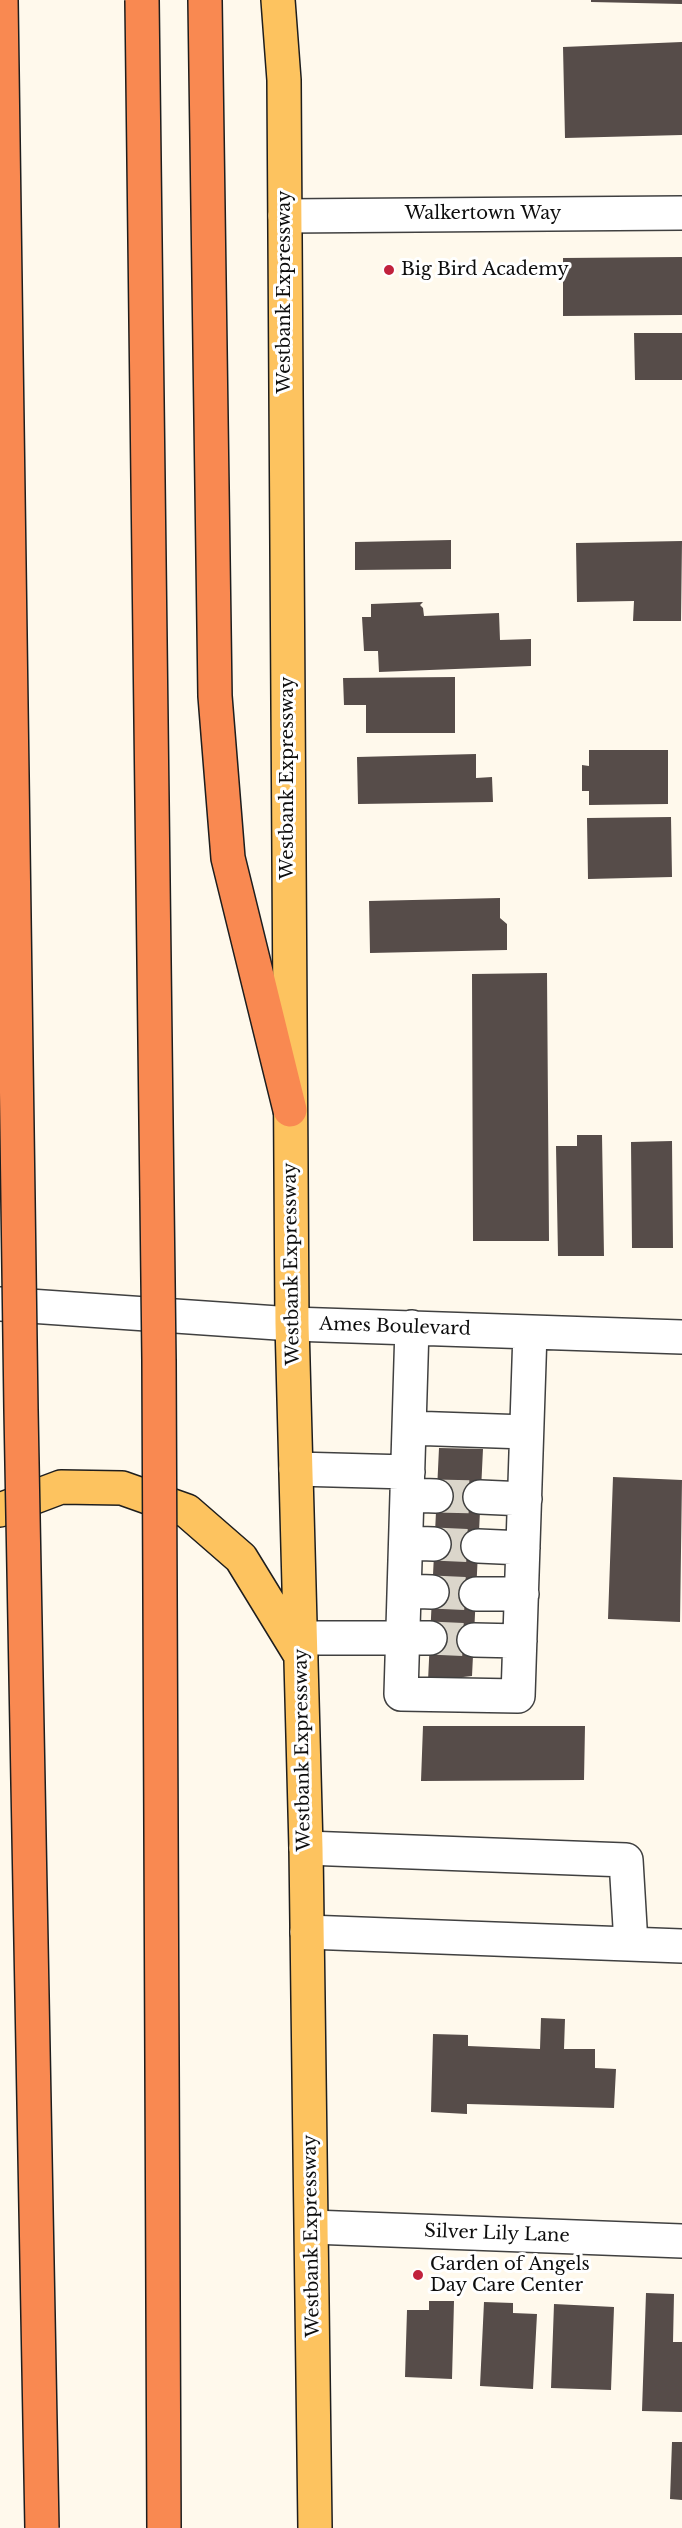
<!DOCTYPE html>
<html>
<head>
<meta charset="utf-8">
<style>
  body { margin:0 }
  canvas { display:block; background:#fff9ec }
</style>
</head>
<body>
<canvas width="682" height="2528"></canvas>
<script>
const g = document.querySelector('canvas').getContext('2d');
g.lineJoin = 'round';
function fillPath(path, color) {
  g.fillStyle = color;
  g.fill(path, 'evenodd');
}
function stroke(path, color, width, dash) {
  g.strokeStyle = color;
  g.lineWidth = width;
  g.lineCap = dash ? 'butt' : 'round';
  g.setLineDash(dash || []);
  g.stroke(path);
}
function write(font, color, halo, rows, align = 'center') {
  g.font = font + ' "Libre Baskerville",serif';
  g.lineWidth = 6;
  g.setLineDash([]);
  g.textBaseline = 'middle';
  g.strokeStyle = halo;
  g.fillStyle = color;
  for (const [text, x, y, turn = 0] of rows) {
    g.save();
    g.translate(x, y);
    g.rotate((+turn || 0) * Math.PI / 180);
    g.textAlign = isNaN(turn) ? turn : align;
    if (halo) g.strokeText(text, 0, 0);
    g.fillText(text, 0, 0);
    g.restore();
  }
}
const building = new Path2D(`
  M591 0H682V4L591 2Z
  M682 42V135L565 138 563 47Z
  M682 257V315L563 316V258Z
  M634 333H682V380H635Z
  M451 540V569L355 570V542Z
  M682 541 681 621H633L634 601 577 602 576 543Z
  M423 602 420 605 423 608 424 616 499 613 500 640 531 639V666L379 672 378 651H364L362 617H371V604Z
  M455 677V733H366V705H344L343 678Z
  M589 750H668V804L589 805V791H582V765L589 766Z
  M476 754V778L492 777 493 802 358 804 357 757Z
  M671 817 672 877 588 879 587 818Z
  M500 898V918L507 924V950L370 953 369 901Z
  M547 973 549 1241H473L472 974Z
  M577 1135H602L604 1256H558L556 1146H577Z
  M672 1141 673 1248H632L631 1142Z
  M439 1448 483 1449 472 1676 428 1681Z
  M613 1477 682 1480 680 1622 608 1619Z
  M423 1726H585L584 1780 421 1781Z
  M541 2018 565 2019 564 2049H595V2068L616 2069 614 2108 467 2104V2114L431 2112 433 2034 468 2035V2046L540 2049Z
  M646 2293 674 2294 673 2342H682V2412L642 2411Z
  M429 2301H454L452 2379 405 2377 407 2310H429Z
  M484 2302 513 2303V2313L537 2314 533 2389 480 2386Z
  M554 2304 614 2307 611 2390 551 2388Z
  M672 2442H682V2500L670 2499Z`);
const minorTunnel = new Path2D(`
  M436 1496 480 1497
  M434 1544 478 1546
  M432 1592 476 1594
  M430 1638 474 1640`);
const minor = new Path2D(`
  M285 216 682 213
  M0 1304 292 1324 682 1337
  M412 1327 401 1694 518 1696 530 1332
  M409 1428 526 1432
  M296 1469 408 1472
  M408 1495 436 1496
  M480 1497 525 1499
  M406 1543 434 1544
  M478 1546 523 1548
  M405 1591 432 1592
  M476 1594H522
  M301 1638H430
  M474 1640 520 1641
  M306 1848 626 1860 631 1944
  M307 1932 682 1946
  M312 2227 682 2241`);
const major = new Path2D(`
  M278 0 284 80 292 1324 306 1848 315 2528
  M0 1510 61 1487 122 1488 187 1511 241 1558 301 1656`);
const highway = new Path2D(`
  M205 0 215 696 228 858 290 1110`);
const highwayBridge = new Path2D(`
  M1 0 21 1410 42 2528
  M142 0 159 1360 164 2528`);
const markers = [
  [389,270,6,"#c1213c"],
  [418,2275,6,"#c1213c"]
];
const streetNames = [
  ["Walkertown Way",483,214],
  ["Westbank Expressway",285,292,-90],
  ["Westbank Expressway",288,778,-90],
  ["Westbank Expressway",292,1264,-91],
  ["Ames Boulevard",395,1327,2],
  ["Westbank Expressway",303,1750,-91],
  ["Silver Lily Lane",497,2234,2],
  ["Westbank Expressway",312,2236,-91]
];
const poiNames = [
  ["Big Bird Academy",401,270],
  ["Garden of Angels",430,2265],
  ["Day Care Center",430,2286]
];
fillPath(building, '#564c49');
stroke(minorTunnel, '#dbd6cb', 33, [33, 16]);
stroke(minor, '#404040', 36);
stroke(major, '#1e1e1e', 36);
stroke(highway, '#1e1e1e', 36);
stroke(minor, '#fff', 33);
stroke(major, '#fdc35f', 33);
stroke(highway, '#f98951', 33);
stroke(highwayBridge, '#1e1e1e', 36, []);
stroke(highwayBridge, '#f98951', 33);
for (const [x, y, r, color] of markers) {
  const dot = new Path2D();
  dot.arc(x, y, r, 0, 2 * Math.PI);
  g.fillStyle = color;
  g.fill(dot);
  stroke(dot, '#fff', 2);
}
write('18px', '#0d0d0d', '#fff', streetNames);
write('18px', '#0d0d0d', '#fff', poiNames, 'left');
</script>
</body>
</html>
